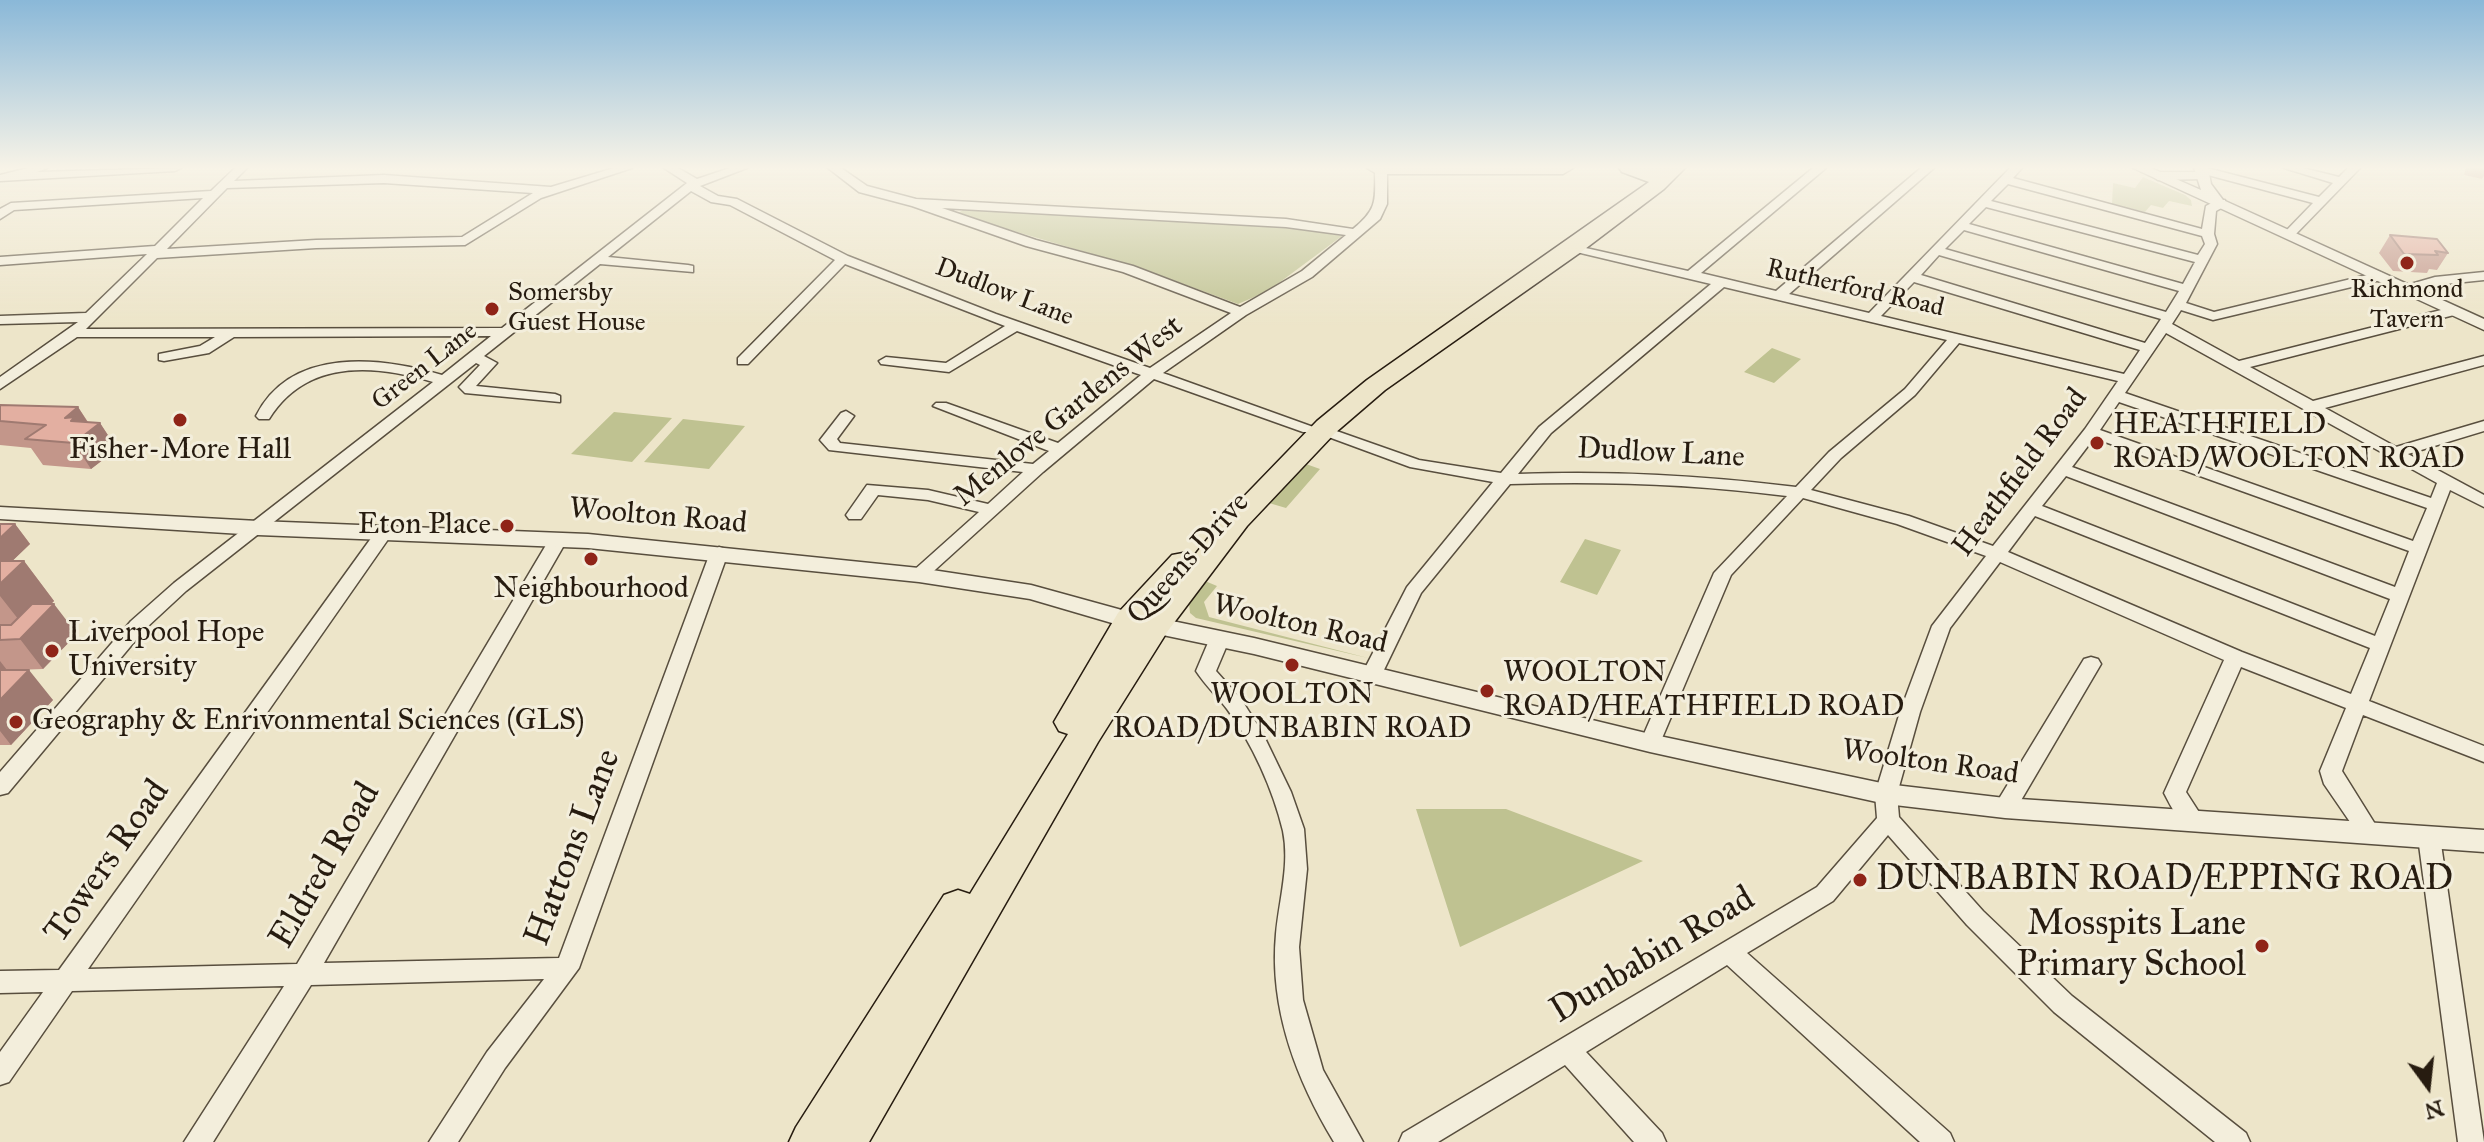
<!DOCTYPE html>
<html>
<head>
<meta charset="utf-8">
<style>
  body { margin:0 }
  #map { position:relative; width:2484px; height:1142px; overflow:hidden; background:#ede5c9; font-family:"IM FELL Great Primer",serif }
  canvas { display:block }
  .north { position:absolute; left:2388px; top:1046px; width:80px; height:80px; -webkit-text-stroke:6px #f3eedc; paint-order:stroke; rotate:165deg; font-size:22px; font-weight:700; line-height:32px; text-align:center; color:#271c10 }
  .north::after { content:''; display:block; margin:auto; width:28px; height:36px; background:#271c10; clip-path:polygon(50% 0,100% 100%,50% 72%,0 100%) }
</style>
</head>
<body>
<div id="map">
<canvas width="2484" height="1142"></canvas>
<div class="north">N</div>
</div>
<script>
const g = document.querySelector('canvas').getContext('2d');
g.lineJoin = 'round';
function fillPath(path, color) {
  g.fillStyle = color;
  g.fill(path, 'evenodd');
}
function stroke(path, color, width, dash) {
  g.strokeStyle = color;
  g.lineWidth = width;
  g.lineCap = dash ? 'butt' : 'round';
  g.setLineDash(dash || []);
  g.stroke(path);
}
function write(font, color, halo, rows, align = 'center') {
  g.font = font + ' "IM FELL Great Primer",serif';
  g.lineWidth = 6;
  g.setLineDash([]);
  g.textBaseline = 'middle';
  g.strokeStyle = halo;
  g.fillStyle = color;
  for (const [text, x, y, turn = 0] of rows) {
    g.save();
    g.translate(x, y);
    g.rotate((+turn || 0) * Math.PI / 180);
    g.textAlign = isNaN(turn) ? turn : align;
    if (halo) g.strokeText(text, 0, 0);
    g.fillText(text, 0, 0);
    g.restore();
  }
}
const green = new Path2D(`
  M2143 177 2185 195 2191 200 2192 206 2169 201 2163 208 2151 205 2145 212 2112 204 2113 183 2135 188Z
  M965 209 1287 226 1342 236 1268 291 1238 304 1143 269 956 214Z
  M1772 348 1801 359 1774 383 1744 372Z
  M614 412 672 418 632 462 571 454Z
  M683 419 745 426 709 469 644 462Z
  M1306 464 1320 469 1286 508 1269 503Z
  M1585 539 1621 550 1597 595 1560 582Z
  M1205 581 1217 586 1204 602 1209 617 1368 658 1196 618 1190 613 1189 603Z
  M1416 809H1506L1643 861 1460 947Z`);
const minor = new Path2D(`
  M28 168H47L37 172 181 168 175 171 0 181V175Z
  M235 168H247L234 181 384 175 551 187 614 168H632L541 198 465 245 316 248 157 258 86 329 502 328 687 183 664 168H678L697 179 730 168H747L700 186 718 196 737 199 848 256 996 314 1150 368 1231 313 1123 272 1026 246 912 206 859 192 828 168H841L867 186 916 199 1286 219 1353 229C1379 208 1375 199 1375 168H1387V204L1380 219 1312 277 1246 315 1163 373 1316 428H1328L1419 460 1501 473 1539 427 1711 284 1568 250V244L1688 271 1813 168H1826L1701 273 1776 291 1921 168H1934L1789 294 1869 313 2010 168H2022L2013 178 2202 229 2206 206 2217 200H2225V206L2216 211 2214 234 2217 244 2186 303 2214 312 2380 272 2387 276 2385 279 2213 320 2181 310 2172 324 2239 361 2453 307 2460 311 2458 314 2250 367 2313 401 2484 356V365L2325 408 2396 447 2484 421V431L2408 454 2484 495V507L2450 490 2369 701 2484 746V762L2363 715 2342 771 2380 832 2377 838 2369 841 2361 838 2324 784 2320 771 2346 708 2241 667 2186 792 2204 820 2201 826C2182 832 2172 808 2164 793L2224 660 2000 562 1950 628 1920 712 1897 794 1899 817 1983 911 2072 996 2246 1133 2250 1142H2215L2054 1012 1967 925 1888 835 1833 901 1747 953 1950 1133 1954 1142H1920L1727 965 1586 1052 1662 1133 1666 1142H1634L1565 1065 1438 1142H1399L1403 1133 1817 887 1877 818 1875 794 1900 712 1932 626 1986 556 1897 524 1803 498 1731 575 1660 743 1657 748H1643L1640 743 1714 573 1787 496C1694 484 1603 481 1510 484L1421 593 1382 674 1379 679H1365L1362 674 1407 587 1493 482 1410 467 1315 432H1303L1154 379 1043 472 925 579H913L910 575 913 571 979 512 928 500 878 495 861 519H849L846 515 867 485 928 490 988 504 1023 472 829 450 820 440 841 413 846 411 854 416 837 439 840 443 1033 464 1049 451 933 406 936 403H946L1058 443 1141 375 1017 331 949 372 881 364 879 361 886 357 946 363 1005 326 845 264 748 364H738V358L835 260 730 205 711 202 691 191 608 257 688 265 693 266V272L600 264 484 356 497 363 476 386 555 394 560 396V402L465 393 459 387 480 365 476 363 186 591 145 629 8 793 0 795V772L131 621 174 583 433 382C374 364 306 359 269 419H259L256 416C291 346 381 357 442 375L491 336 234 337 209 353 164 361 159 360V354L200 346 215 337H77L0 389V377L78 322 0 324V316L86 313 147 254 0 265V257L155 246 203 198 14 210 0 219V209L11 203 211 191ZM384 183 533 193 462 237 316 240 167 249 227 188ZM2008 184 2202 236 2205 244 2198 255 1991 201ZM1986 207 2195 262 2183 284 1969 224ZM942 208 1286 227 1346 235 1302 271 1240 307 1133 266 1036 240ZM1964 230 2179 291 2166 312 1945 249ZM1939 255 2161 319 2145 343 1921 275ZM1914 282 2140 350 2124 374 1881 316ZM1724 287 1947 340 1905 389 1829 452 1796 487C1699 475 1615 471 1518 474L1551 433ZM2166 333 2437 483 2431 498 2125 393ZM1959 343 2118 381 2085 429 1993 546 1909 516 1811 490 1841 458 1915 395ZM2119 402 2427 508 2413 541 2100 430ZM2094 438 2409 551 2395 587 2072 467ZM2066 476 2390 599 2375 636 2042 506ZM2035 516 2370 648 2351 694 2242 652 2008 552Z
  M2198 168H2207L2319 197 2333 183 2284 168H2303L2339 177 2348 168H2360L2293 237 2289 238 2283 234 2313 203 2208 175 2202 179 2158 180 2152 176 2158 172H2197Z
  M2484 272V280L2435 285 2404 292 2397 288 2435 277Z
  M383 529 389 530 392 534 389 538 88 969 297 964 549 540 558 535 567 540 324 963 559 958 710 553 719 547 725 549 728 553 579 968 505 1068 458 1142H429L487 1052 544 979 311 985 213 1142H184L284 986 72 991 9 1082 0 1085V1052L43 992 0 993V971L59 970 377 530Z
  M1220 632 1230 638 1216 671 1241 699 1262 732 1291 792 1304 829 1307 869 1299 947 1303 1000 1323 1070 1363 1142H1334C1296 1079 1269 1008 1276 934 1279 900 1290 865 1283 831 1273 789 1252 743 1227 709 1217 696 1205 685 1196 671L1210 638Z
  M2091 657 2098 659 2101 664 2013 814 2005 816 1997 814 1994 808 1997 802 2084 659Z
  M2429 828 2437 831 2440 837 2484 1142H2458L2418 837 2421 831Z`);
const tertiary = new Path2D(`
  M2133 168H2151L2201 190 2194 168H2208L2211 184 2223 200 2484 319V330Z
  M0 507 258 521 588 534 919 568 1031 585 1129 612 1254 638 1650 734 1886 784 2005 798 2484 830V852L2005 818 1886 804 1650 752 1254 654 1129 628 1030 599 919 582 588 548 258 535 0 519Z`);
const trunk = new Path2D(`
  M1367 168H1573L1563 174H1377Z
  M1619 168H1685L1664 189 1581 252 1385 390 1335 433 1247 526 1167 632 1098 742 869 1142H789L796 1127 944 895 958 890 970 894 1068 734 1059 731 1054 722 1118 613 1172 555 1183 553 1194 556 1227 514 1317 421 1367 380 1649 182 1622 172Z`);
const wall = new Path2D(`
  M2466 168H2484V176L2482 179 2464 175Z
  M2390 235 2448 253 2437 270 2429 269 2427 273 2393 271 2379 253Z
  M0 405 78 407 88 422 100 423 117 449 91 469 43 465 31 448 0 445Z
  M0 524H15L30 544 12 561H24L54 601 51 604 77 634 43 669 15 670 53 700 11 745H0Z`);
const shadedWall = new Path2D(`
  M78 407 92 429 100 423 117 449 91 469 74 443 65 418Z
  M15 524 30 544 2 571 24 561 54 601 26 629 0 596V538Z
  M54 604 77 634 43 669 20 639Z
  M0 661 7 670 0 678Z
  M29 670 53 700 11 745 0 731V700Z`);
const building = new Path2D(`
  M2390 235 2437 239 2448 253 2435 251 2438 255 2404 254Z
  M0 405 78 407 65 418 75 417 71 421 100 423 74 443 25 439 46 425 0 421Z
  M0 524H15L0 538Z
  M0 561H24L0 584Z
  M32 604H54L20 639 0 640V625H11Z
  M0 670H29L0 700Z`);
const markers = [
  [2407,263,8,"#8f2418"],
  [492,309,8,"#8f2418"],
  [180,420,8,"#8f2418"],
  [2097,443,8,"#8f2418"],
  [507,526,8,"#8f2418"],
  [591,559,8,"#8f2418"],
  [52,651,8,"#8f2418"],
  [1292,665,8,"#8f2418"],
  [1487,691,8,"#8f2418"],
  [16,722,8,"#8f2418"],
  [1860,880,8,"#8f2418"],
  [2262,946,8,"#8f2418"]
];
const farStreetnames = [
  ["Rutherford Road",1855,289,13],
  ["Dudlow Lane",1004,293,21],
  ["Green Lane",425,367,-38]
];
const farPoinames = [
  ["Richmond",2407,291],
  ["Tavern",2407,321],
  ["Somersby",508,294,"left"],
  ["Guest House",508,324,"left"]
];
const streetNames = [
  ["Menlove Gardens West",1069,412,-39],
  ["Dudlow Lane",1661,454,3],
  ["Heathfield Road",2021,473,-53],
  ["Woolton Road",658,517,5],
  ["Queens Drive",1189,559,-48],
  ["Woolton Road",1300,625,13],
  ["Woolton Road",1930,763,8]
];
const poiNames = [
  ["HEATHFIELD",2113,426],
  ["ROAD/WOOLTON ROAD",2113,460],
  ["Fisher-More Hall",180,451,"center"],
  ["Eton Place",491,526,"right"],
  ["Neighbourhood",591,590,"center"],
  ["Liverpool Hope",68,634],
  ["University",68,668],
  ["WOOLTON",1503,674],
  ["ROAD/HEATHFIELD ROAD",1503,708],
  ["WOOLTON",1292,696,"center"],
  ["ROAD/DUNBABIN ROAD",1292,730,"center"],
  ["Geography & Enrivonmental Sciences (GLS)",32,722]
];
const nearStreetnames = [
  ["Hattons Lane",574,848,-69],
  ["Towers Road",108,862,-55],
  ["Eldred Road",326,866,-60],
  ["Dunbabin Road",1653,956,-31]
];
const nearPoinames = [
  ["DUNBABIN ROAD/EPPING ROAD",1876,880],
  ["Mosspits Lane",2246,925,"right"],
  ["Primary School",2246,966,"right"]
];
fillPath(green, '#bfc291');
stroke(minor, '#584e3e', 3);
stroke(tertiary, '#584e3e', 3);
stroke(trunk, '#271c10', 3);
fillPath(minor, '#f3eedc');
fillPath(tertiary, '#f3eedc');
fillPath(trunk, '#ede5c9');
fillPath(wall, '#c3968a');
fillPath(shadedWall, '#9f7a71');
fillPath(building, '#e3afa1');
stroke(building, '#9f7a71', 2);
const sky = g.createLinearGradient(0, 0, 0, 328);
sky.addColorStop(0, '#8ab8d8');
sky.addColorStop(0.51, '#f7f3e7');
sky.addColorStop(1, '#f7f3e700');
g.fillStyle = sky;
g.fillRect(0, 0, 2484, 328);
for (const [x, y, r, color] of markers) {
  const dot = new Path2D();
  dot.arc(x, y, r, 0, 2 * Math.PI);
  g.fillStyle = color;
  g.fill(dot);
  stroke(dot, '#f3eedc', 3);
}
write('26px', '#271c10', '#f3eedc', farStreetnames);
write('26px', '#271c10', '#f3eedc', farPoinames);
write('30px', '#271c10', '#f3eedc', streetNames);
write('30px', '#271c10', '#f3eedc', poiNames, 'left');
write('36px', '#271c10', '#f3eedc', nearStreetnames);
write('36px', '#271c10', '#f3eedc', nearPoinames, 'left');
</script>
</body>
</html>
